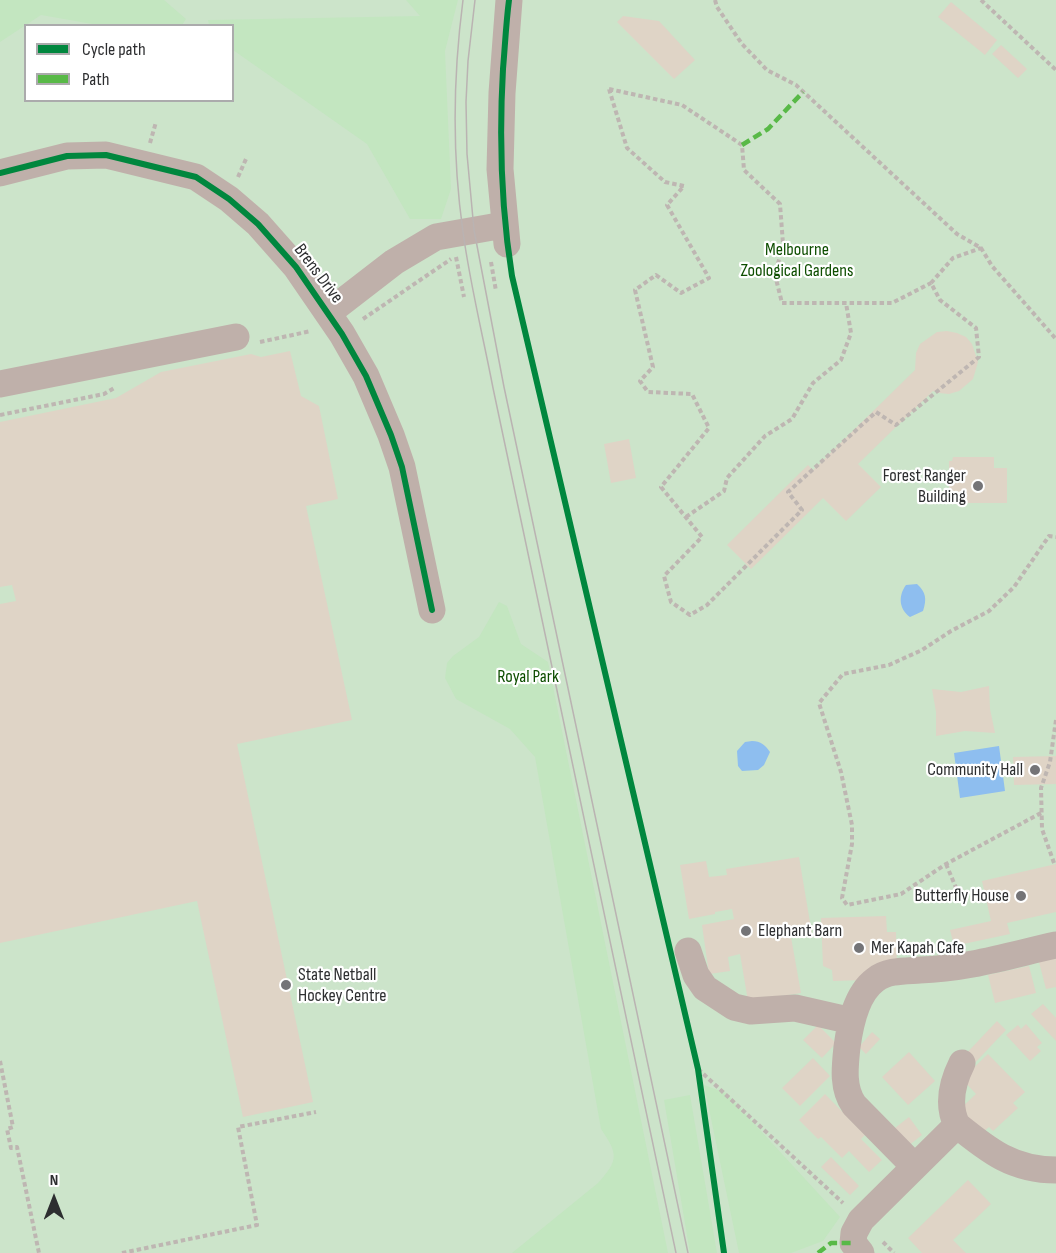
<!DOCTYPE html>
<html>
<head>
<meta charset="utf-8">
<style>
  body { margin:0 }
  #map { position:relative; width:1056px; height:1253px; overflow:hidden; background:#f7f7fc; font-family:"Sofia Sans Condensed",sans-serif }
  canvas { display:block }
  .legend { position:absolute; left:24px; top:24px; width:210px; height:78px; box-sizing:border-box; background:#fff; border:2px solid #ababac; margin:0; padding:8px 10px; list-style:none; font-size:18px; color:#2d2e30 }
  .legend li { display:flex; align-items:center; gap:12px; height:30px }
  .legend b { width:30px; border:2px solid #ababac }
  .north { position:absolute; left:24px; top:1169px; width:60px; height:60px; -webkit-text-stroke:4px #fff; paint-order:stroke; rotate:0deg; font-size:16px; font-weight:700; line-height:24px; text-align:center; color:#2d2e30 }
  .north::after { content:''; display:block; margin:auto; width:21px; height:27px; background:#2d2e30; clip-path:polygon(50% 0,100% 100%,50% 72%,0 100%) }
</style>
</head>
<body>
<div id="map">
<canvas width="1056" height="1253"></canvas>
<ul class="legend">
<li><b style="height:8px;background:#00873e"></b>Cycle path</li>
<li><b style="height:8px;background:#58b947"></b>Path</li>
</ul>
<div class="north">N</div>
</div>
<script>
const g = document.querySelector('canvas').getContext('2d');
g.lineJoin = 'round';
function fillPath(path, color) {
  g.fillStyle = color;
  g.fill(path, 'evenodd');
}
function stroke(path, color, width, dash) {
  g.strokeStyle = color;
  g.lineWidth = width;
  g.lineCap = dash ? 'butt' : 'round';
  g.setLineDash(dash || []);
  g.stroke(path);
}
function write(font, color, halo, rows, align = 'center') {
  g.font = font + ' "Sofia Sans Condensed",sans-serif';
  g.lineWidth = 4.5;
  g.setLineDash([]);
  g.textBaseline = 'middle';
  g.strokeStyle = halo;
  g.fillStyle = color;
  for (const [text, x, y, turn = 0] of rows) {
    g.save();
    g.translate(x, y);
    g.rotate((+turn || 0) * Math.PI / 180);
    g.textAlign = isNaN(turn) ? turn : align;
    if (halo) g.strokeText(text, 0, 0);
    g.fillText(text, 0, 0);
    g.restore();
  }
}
const green = new Path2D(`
  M0 0H1056V1253H0ZM26 26H232V100H26Z`);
const forest = new Path2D(`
  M0 0H164L186 19 182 25H98L41 15 0 42Z
  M406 0H458L445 51 451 189 441 219H410L367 144 233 50 232 26 209 25 208 20 420 16Z
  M499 602 507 606 521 644 548 662 668 1253H512L598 1183C619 1160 618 1154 601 1129L535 757 510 729 456 699 445 678 447 663 453 656 479 637Z
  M704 1085 726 1093 840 1217 823 1241 791 1253H739Z
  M690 1095 717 1253H690L664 1100Z`);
const water = new Path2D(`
  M917 584C926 592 927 599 923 611L910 617C899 609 898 596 906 585Z
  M752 741C761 741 765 745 770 752L764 765 758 770 742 771 738 766 737 751 745 742Z
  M999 746 1005 791 960 798 954 753Z`);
const building = new Path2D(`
  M951 2 997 40 985 55 938 17Z
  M623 16 659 21 695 60 674 79 617 22Z
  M1001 45 1027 69 1018 78 992 54Z
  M947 331 957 333 966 337 972 344 978 362 973 379 959 391 949 394 939 393 933 391 858 464 881 487 846 521 823 498 751 569 727 545 808 465 813 470 915 370 916 353 920 344 937 332Z
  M290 351 301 396 319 406 338 499 306 506 352 720 237 744 313 1102 243 1117 197 901 0 943V604L16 601 12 585 0 587V422L116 398 161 372 251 354 261 357Z
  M629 439 636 478 611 483 604 444Z
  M953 457H994V468H1007V503H949V461H952Z
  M989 686 990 709 995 733 965 731 936 736V712L932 689 961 692Z
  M1056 756V784L1014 785 1013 757Z
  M799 857 812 934 791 937 801 993 748 1001 740 954 728 957 730 971 709 974 702 925 734 919 732 909 715 912V914L689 919 680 865 706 861 709 877 727 875 726 869Z
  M1056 864V912L1007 923 1010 934 954 946 950 930 991 921 982 881Z
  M886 916 887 932H896L897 963 866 980 833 981 832 970 823 966 821 918Z
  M1056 958V987L1046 989 1039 962Z
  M1029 966 1036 993 995 1003 988 975Z
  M1043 1004 1056 1018V1041L1031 1014Z
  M997 1021 1006 1030 971 1067 962 1058Z
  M1026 1024 1042 1043 1037 1047 1041 1051 1030 1061 1006 1035 1018 1025 1021 1029Z
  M818 1025 836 1043 822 1058 803 1040Z
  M872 1032 880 1039 866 1054 859 1047Z
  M909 1052 935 1081 908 1105 882 1077Z
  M988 1054 1025 1092 1013 1103 1018 1108 993 1131 989 1127 981 1134 958 1111 976 1094 962 1079Z
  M813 1058 830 1076 800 1106 782 1088Z
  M825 1094 865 1135 861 1139 882 1160 869 1172 849 1151 842 1158 821 1137 818 1139 799 1120Z
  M909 1117 922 1135 908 1146 895 1128Z
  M831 1157 859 1186 850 1195 821 1167Z
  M968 1180 991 1204 953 1240 966 1253H922L908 1238Z`);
const path = new Path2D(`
  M715 0 717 7 742 44 767 70 796 85 957 234 981 248 992 266 1056 339
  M981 0 1056 70
  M609 89 627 148 665 182 684 186 667 205 709 278 681 293 656 275 635 290 653 367 640 381 648 392 692 394 709 428 661 487 702 537 664 576 671 602 690 615 707 605 802 510 788 492 876 412 896 425 979 357 976 328 940 300 931 283 953 258 981 248
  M609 89 682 105 742 145 744 170 780 204 783 244 775 275 782 303H892L931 283
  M150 143 156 122
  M238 177 246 159
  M456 257 464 297
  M491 262 496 291
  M363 319 451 259
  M260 342 311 331
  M0 415 104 394 116 387
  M686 517 724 491 727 478 765 436 792 419 813 383 841 360 851 333 846 303
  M1041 813 946 864 901 894 847 905 842 898 852 844V825L841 772 819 703 843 674 889 665 922 650 951 631 989 611 1014 587 1049 536 1056 537
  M1054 863 1042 829 1041 788 1050 762 1056 720
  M946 864 957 890
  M0 1061 13 1127 7 1129 11 1148 17 1147 39 1253
  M698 1069 843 1203
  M883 1242 894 1253
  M122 1253 257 1225 238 1127 316 1112`);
const minor = new Path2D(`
  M0 173 67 156 106 155 196 177 229 199 258 224 296 267 342 334 366 376 391 435 402 467 432 610
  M507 244 500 169 502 93 509 0
  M328 313 394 262 436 237 504 225
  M0 384 236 337
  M688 951 696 975 705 988 734 1007 751 1011 795 1008 852 1021
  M957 1125C947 1105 952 1083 962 1063
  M914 1166 854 1105C842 1088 845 1066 847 1047 850 1025 856 994 875 980 887 970 906 971 920 970 966 969 1011 955 1056 945
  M861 1253 853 1243 854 1233 861 1220 957 1125C989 1151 1013 1170 1056 1170`);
const tram = new Path2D(`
  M463 0C453 77 452 155 463 232 470 284 483 336 493 388L676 1253
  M475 0 468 61 466 102 467 154 474 230 504 387 688 1253`);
const quiet = new Path2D(`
  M742 145 768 129 803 92
  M818 1253 831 1243H853`);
const cycleway = new Path2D(`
  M509 0C506 23 505 46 503 69 499 139 501 207 512 276L698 1069 724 1253
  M0 173 67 156 106 155 196 177 229 199 258 224 296 267 342 334 366 376 391 435 402 467 432 610`);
const markers = [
  [978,486,6,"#747477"],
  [1035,770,6,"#747477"],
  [1021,896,6,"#747477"],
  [746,931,6,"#747477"],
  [859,948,6,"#747477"],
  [286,985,6,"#747477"]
];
const parkNames = [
  ["Melbourne",797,250],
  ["Zoological Gardens",797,271],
  ["Royal Park",528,677]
];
const streetNames = [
  ["Brens Drive",318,274,53]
];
const poiNames = [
  ["Forest Ranger",966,476],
  ["Building",966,497],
  ["Community Hall",1023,770],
  ["Butterfly House",1009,896],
  ["Elephant Barn",758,931,"left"],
  ["Mer Kapah Cafe",871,948,"left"],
  ["State Netball",298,975,"left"],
  ["Hockey Centre",298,996,"left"]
];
fillPath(green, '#cce4ca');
fillPath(forest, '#c3e6c0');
fillPath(water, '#8ebeef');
fillPath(building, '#dfd4c6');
stroke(path, '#beb6b2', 4, [4.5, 3]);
stroke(minor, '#bfb0aa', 27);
stroke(tram, '#bab3b2', 1.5);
stroke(quiet, '#58b947', 4.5, [9, 4.5]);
stroke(cycleway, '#00873e', 6);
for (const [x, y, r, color] of markers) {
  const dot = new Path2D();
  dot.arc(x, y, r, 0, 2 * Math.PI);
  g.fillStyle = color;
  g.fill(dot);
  stroke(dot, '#fff', 2);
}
write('18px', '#0e4e00', '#fff', parkNames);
write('18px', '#2d2e30', '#fff', streetNames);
write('18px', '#2d2e30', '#fff', poiNames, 'right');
</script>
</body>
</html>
